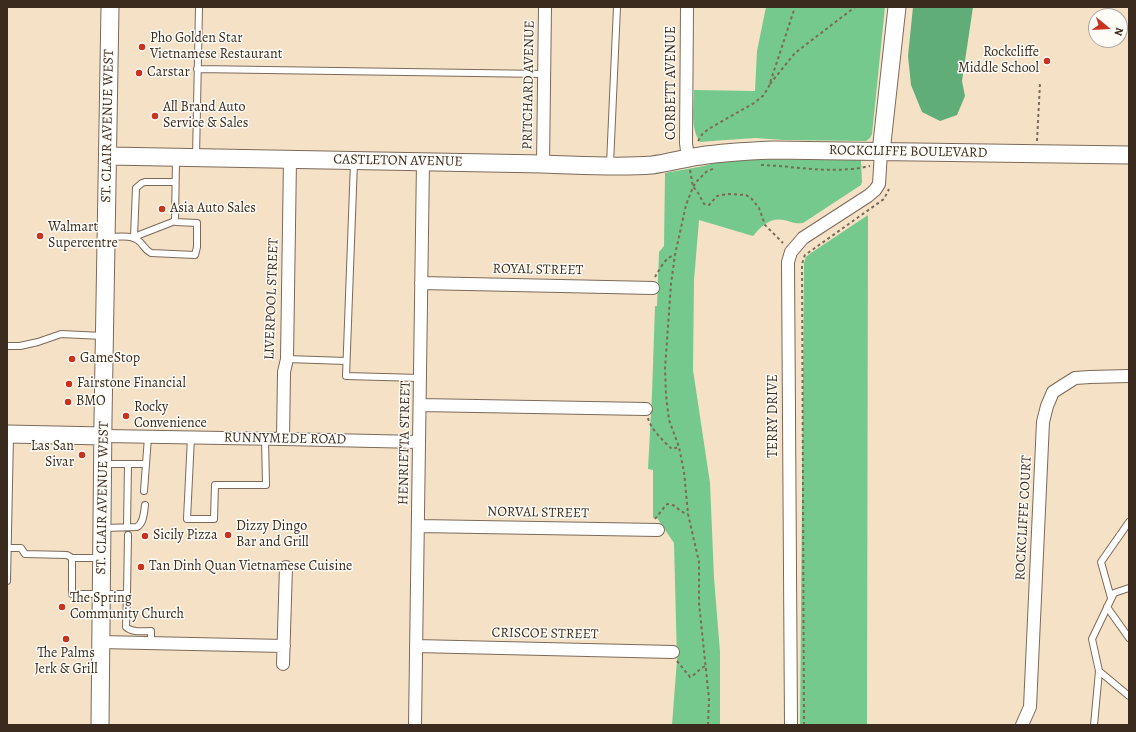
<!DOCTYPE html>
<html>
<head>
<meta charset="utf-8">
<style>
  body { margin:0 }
  #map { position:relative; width:1136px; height:732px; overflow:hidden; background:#f5e1c6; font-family:Alegreya,serif }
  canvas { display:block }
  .frame { position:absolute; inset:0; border:8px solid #3b2a1e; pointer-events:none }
  .north { position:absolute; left:1088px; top:8px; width:40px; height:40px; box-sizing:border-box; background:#fdfcf7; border:1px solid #afa8a0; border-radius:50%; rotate:108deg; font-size:11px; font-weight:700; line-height:16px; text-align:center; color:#3b2a1e }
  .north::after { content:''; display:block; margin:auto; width:14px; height:18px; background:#c8321e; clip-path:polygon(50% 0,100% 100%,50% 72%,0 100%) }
</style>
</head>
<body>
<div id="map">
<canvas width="1136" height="732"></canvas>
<div class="frame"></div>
<div class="north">N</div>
</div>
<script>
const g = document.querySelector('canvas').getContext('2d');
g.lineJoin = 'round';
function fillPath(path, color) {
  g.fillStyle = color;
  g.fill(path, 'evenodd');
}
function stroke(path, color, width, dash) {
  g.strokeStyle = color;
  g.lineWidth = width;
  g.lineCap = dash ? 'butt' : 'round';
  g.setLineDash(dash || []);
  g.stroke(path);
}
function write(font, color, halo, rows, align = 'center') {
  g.font = font + ' Alegreya,serif';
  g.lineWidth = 3;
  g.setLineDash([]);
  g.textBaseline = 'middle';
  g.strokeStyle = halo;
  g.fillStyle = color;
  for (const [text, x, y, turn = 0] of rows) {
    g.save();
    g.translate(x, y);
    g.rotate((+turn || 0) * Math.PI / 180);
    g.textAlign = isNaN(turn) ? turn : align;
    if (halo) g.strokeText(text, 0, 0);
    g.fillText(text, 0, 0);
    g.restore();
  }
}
const green = new Path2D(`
  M766 7H885L872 134 870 138 866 141 784 140 755 138 712 141 700 142C690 127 694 108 694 90L755 91 757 51Z
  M729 159 861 160 862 182 861 185 803 223C795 224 792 222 784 220 771 217 761 226 753 236L699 220 694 280 693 370 710 483 714 578 720 652V725H672L677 660 674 543 657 518H653V470L648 469 652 394 655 306H657L659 252 664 246 665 173 704 166Z
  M868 215 867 725H800L804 263 806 257 811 253Z`);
const forest = new Path2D(`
  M913 7H973L962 81 965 96 957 115 940 121 922 112 911 85 908 56Z`);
const path = new Path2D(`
  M770 84 795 53 855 7
  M698 141 703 133 712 127 754 103 764 95 769 86 795 7
  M1037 141 1040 83
  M761 165C791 166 821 172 851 169 858 169 864 167 870 166
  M690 170 693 187 697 191 704 204 709 205 717 196 728 194 746 195 751 198 759 208 765 225 783 243
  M655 277C660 269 665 257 675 255
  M648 418C650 428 664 442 672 449L679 447
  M655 519 666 505 668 504C676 504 680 513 688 514
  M677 661 690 677C696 675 699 668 706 666
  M708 725 709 699 699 603V562L688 514 684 472 679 447 669 420 666 395 665 369 671 284 675 255 686 205 693 187 697 181 706 172 715 168
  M804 725 802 264 805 255 884 199 889 189`);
const lane = new Path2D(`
  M197 69 544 74
  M196 157 199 7
  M354 162 346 376 420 378
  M610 164 617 7
  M175 221 134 237 136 188 142 183 145 182H175
  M108 237C118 237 132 234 140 242 145 247 144 249 151 253L195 255 197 247V223L176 222 175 221 176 159
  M7 346H20L38 342 61 334 103 336
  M287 359 346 361
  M191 437 187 519H214L215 485H266L265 439
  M104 464H146
  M144 491 148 437
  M127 527 128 464
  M104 528 137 527C144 523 144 512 145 505
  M8 548H21L25 554 67 555 72 558
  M100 558H72V594H127L126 627C132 633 143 631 151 631V643
  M7 581 10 435
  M127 594 128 535
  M1111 598 1101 562 1129 522
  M1107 607 1129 638
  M1099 671 1129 696
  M1094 725 1099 671 1092 639 1114 593 1129 588`);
const street = new Path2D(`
  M687 7 686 143 688 158
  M543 164 545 7
  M421 283 653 288
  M420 405 646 409
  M104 436 283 439 419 442
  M283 439 284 372 287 359 290 159
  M419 526 658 530
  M101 642 284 646
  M416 646 673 652
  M283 664 286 567
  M415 725 423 161
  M791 725 788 262 791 252 803 238 868 196 875 190 879 184 881 152
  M1022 725 1030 707 1043 422 1047 406 1053 392 1075 378 1090 377 1129 376`);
const secondary = new Path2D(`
  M881 152 897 7
  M108 156 543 164C579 165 616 168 652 165 669 163 684 158 700 156 725 152 749 151 773 150L1129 155
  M7 434 104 436
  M100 725 103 419 110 7`);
const markers = [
  [142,47,4,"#c8321e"],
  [1047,61,4,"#c8321e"],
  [139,73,4,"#c8321e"],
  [155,116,4,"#c8321e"],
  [162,209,4,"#c8321e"],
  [40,236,4,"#c8321e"],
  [72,359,4,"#c8321e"],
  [69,384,4,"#c8321e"],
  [68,402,4,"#c8321e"],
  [126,416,4,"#c8321e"],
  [82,455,4,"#c8321e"],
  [228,535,4,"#c8321e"],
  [145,536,4,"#c8321e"],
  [141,567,4,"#c8321e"],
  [62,607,4,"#c8321e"],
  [66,639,4,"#c8321e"]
];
const poiNames = [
  ["Pho Golden Star",150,39],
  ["Vietnamese Restaurant",150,55],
  ["Rockcliffe",1039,53,"right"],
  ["Middle School",1039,69,"right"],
  ["Carstar",147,73],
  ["All Brand Auto",163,108],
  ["Service & Sales",163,124],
  ["Asia Auto Sales",170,209],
  ["Walmart",48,228],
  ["Supercentre",48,244],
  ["GameStop",80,359],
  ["Fairstone Financial",77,384],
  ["BMO",76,402],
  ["Rocky",134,408],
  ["Convenience",134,424],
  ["Las San",74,447,"right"],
  ["Sivar",74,463,"right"],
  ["Dizzy Dingo",236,527],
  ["Bar and Grill",236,543],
  ["Sicily Pizza",153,536],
  ["Tan Dinh Quan Vietnamese Cuisine",149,567],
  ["The Spring",70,599],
  ["Community Church",70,615],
  ["The Palms",66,654,"center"],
  ["Jerk & Grill",66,670,"center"]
];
const streetNames = [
  ["CORBETT AVENUE",672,83,-90],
  ["PRITCHARD AVENUE",529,85,-89],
  ["ST. CLAIR AVENUE WEST",108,126,-89],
  ["ROCKCLIFFE BOULEVARD",908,152,1],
  ["CASTLETON AVENUE",398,161,1],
  ["ROYAL STREET",538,270,1],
  ["LIVERPOOL STREET",272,299,-88],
  ["TERRY DRIVE",774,416,-90],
  ["RUNNYMEDE ROAD",285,439,1],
  ["HENRIETTA STREET",405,443,-89],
  ["ST. CLAIR AVENUE WEST",103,498,-89],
  ["NORVAL STREET",538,513,1],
  ["ROCKCLIFFE COURT",1024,518,-87],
  ["CRISCOE STREET",545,634,1]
];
fillPath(green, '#75c98c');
fillPath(forest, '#60ad78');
stroke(lane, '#7c6a59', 8);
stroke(street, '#7c6a59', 14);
stroke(secondary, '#7c6a59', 19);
stroke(path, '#7c6a59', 2, [3, 3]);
stroke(lane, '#fff', 6);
stroke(street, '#fff', 12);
stroke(secondary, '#fff', 17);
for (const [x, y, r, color] of markers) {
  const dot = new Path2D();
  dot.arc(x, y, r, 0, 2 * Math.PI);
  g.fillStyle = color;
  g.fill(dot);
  stroke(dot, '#fdfcf7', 1.5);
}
write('14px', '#3b2a1e', '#fdfcf7', poiNames, 'left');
write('14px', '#3b2a1e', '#fdfcf7', streetNames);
</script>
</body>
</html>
